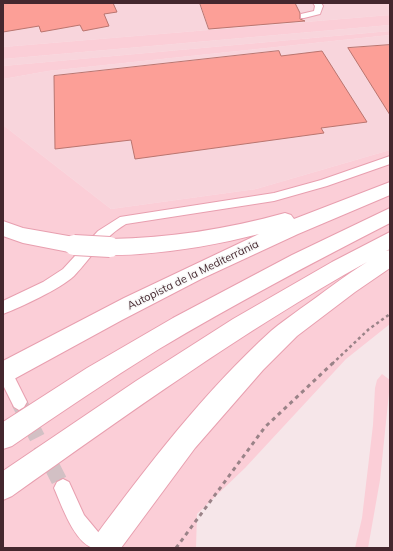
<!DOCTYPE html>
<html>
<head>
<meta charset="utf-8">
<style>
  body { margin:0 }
  #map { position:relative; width:393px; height:551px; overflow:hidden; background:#f6e6e9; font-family:Mulish,sans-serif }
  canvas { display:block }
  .frame { position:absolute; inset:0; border:4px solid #44272e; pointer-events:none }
</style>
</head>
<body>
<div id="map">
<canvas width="393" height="551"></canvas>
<div class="frame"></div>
</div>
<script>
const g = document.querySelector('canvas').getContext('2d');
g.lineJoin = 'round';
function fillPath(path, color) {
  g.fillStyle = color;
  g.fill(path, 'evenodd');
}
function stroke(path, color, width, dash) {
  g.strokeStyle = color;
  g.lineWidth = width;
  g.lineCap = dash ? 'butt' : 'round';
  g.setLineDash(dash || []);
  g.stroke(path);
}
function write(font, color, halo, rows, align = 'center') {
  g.font = font + ' Mulish,sans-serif';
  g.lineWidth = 3;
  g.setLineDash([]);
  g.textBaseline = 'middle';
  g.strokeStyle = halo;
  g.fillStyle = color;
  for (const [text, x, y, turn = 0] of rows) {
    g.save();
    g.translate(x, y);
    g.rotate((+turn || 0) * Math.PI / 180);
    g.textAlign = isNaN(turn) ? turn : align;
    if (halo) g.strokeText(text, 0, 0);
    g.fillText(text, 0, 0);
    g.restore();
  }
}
const built = new Path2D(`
  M3 3H390V15L3 47Z
  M390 25V31L3 66V59Z
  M390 35V150L256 189 111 209 3 125V79L48 71Z`);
const green = new Path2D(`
  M390 15V25L3 59V47Z
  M390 31V35L48 71 3 79V66Z
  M3 125 111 209 256 189 390 150V324L346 359 245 468 197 514 196 548H3Z
  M382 374 390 380V383L380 480 368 548H355L362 518 373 425 375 388 377 380Z`);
const building = new Path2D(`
  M3 3H113L117 12 104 14 109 26 83 31 80 25 41 32 39 26 3 32Z
  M200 3H295L300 13V19L305 21 209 29Z
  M390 45V115L348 48Z
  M279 51 281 56 322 51 367 122 321 128 324 133 135 159 131 140 55 149 54 76Z`);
const minorTunnel = new Path2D(`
  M19 402 63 488`);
const pathFar1 = new Path2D(`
  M332 364 369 329 390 314`);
const path = new Path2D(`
  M176 548 265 427 333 363`);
const minor = new Path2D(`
  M313 3H321L323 6 320 14 304 18H301V14L314 11 315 6Z
  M390 156V164L327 186 274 201 126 224C101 239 93 256 74 276 60 289 21 307 3 314V301L43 282 63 269 98 231 120 217 274 193 321 180Z
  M9 373 14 376 27 402 24 407 19 410 14 407 3 385 4 376Z
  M63 479 69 482 84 515 99 533 102 539 99 545 93 548C74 542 62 506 54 488L57 482Z`);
const highway = new Path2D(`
  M390 182V195L298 234 201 279 122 320 3 385V361L124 298 259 234C220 244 180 251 140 254 128 255 115 256 103 253L100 247 103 241 110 239C170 238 227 229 285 213L291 215 294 219Z
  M390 208V223C312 263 234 304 159 349 109 380 60 413 12 446L3 449V422L87 368 173 318 292 255Z
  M3 221 23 228 74 237 81 239 84 245 81 251 74 253 23 243 3 236Z
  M390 232V249L386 251 390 250V268L355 292 297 336 263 370 195 448 121 548H90L94 538C148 465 204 392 271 331 280 323 291 316 300 309 323 293 344 276 367 262 243 331 128 414 12 496L3 500V471L136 381 233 319 332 262Z`);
const highwayBridge = new Path2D(`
  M74 245 110 247`);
const streetNames = [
  ["Autopista de la Mediterrània",193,275,-26]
];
fillPath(built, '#f8d5dc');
fillPath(green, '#fbced7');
fillPath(building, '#fc9f97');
stroke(building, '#ba756f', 1);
stroke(minorTunnel, '#d2c0c4', 16, [16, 8]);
stroke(minor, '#e89faf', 2);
stroke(highway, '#e89faf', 2);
stroke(pathFar1, '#9a8388', 2.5, [3, 3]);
stroke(path, '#9a8388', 3, [4, 4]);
fillPath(minor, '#fff');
fillPath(highway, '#fff');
stroke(highwayBridge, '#e89faf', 22, []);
stroke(highwayBridge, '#fff', 20);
write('11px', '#44272e', '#f8f8f8', streetNames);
</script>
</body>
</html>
